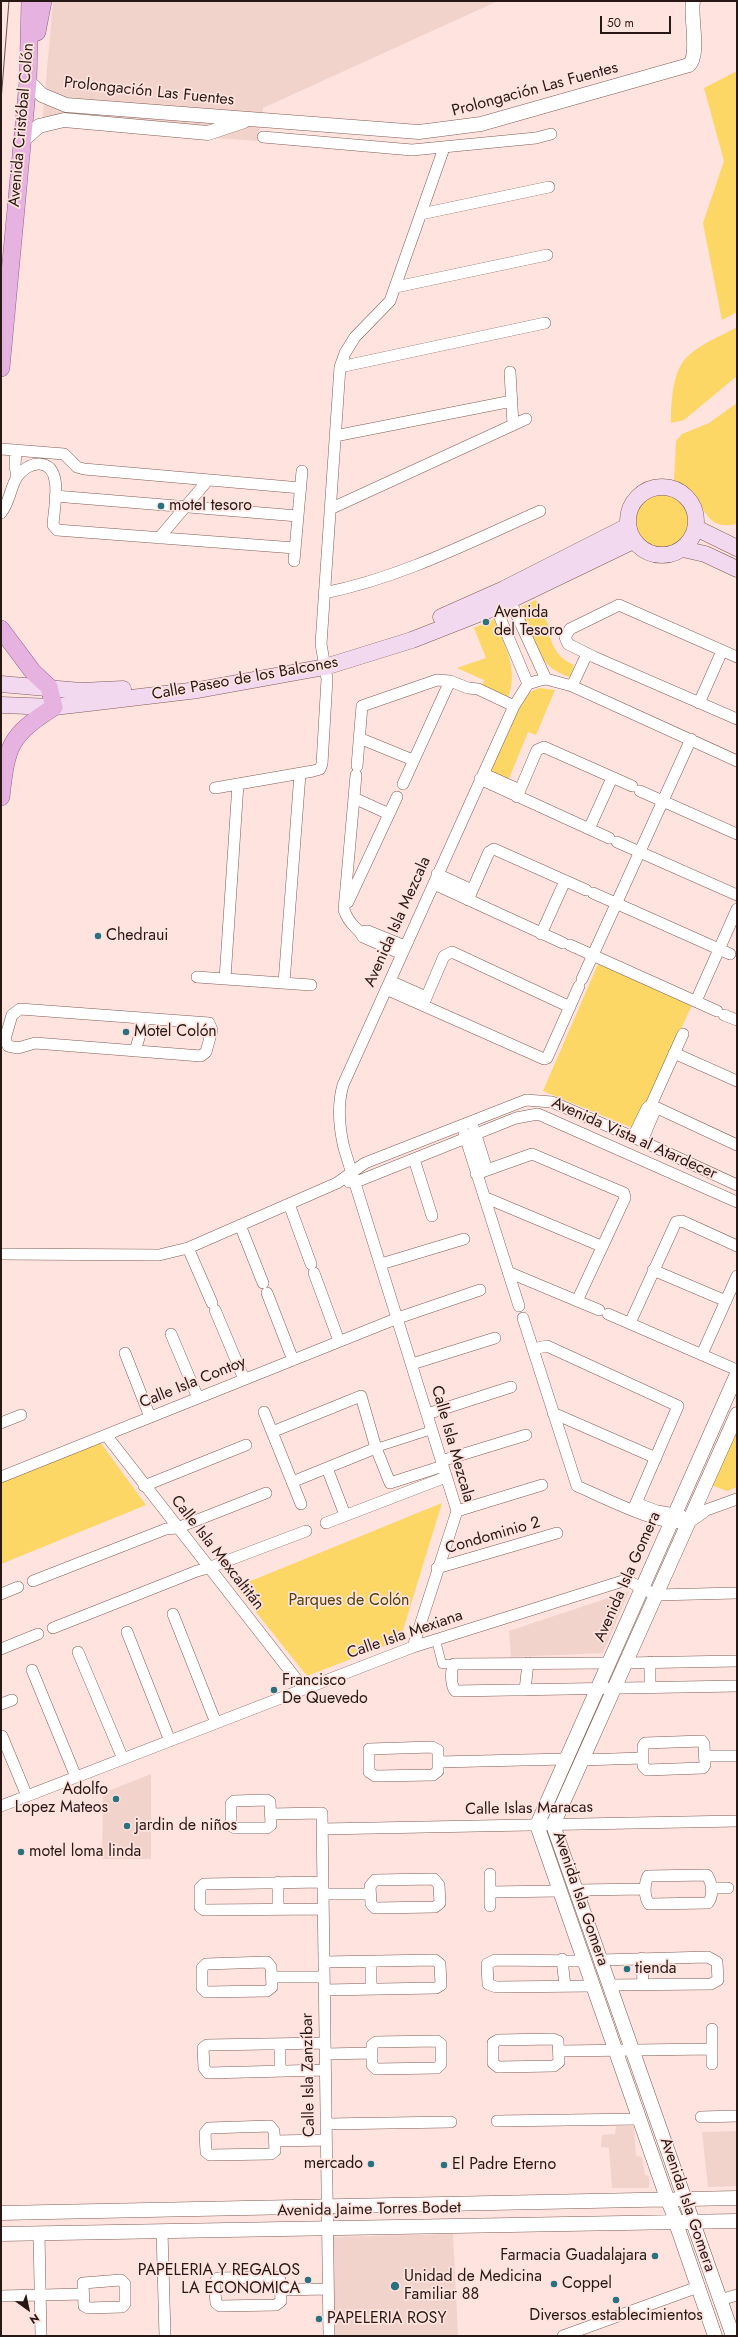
<!DOCTYPE html>
<html>
<head>
<meta charset="utf-8">
<style>
  body { margin:0 }
  #map { position:relative; width:738px; height:2337px; overflow:hidden; background:#fee3de; font-family:Jost,sans-serif }
  canvas { display:block }
  .frame { position:absolute; inset:0; border:2px solid #271815; pointer-events:none }
  .north { position:absolute; left:8px; top:2289px; width:40px; height:40px; -webkit-text-stroke:3px #fee3de; paint-order:stroke; rotate:147deg; font-size:11px; font-weight:700; line-height:16px; text-align:center; color:#271815 }
  .north::after { content:''; display:block; margin:auto; width:14px; height:18px; background:#271815; clip-path:polygon(50% 0,100% 100%,50% 72%,0 100%) }
  .scale { position:absolute; left:600px; top:16px; width:71px; height:18px; box-sizing:border-box; border:2px solid #271815; border-top:0; padding-left:5px; font-size:12px; line-height:14px; white-space:nowrap; color:#271815; -webkit-text-stroke:3px #fee3de; paint-order:stroke }
</style>
</head>
<body>
<div id="map">
<canvas width="738" height="2337"></canvas>
<div class="frame"></div>
<div class="north">N</div>
<div class="scale">50 m</div>
</div>
<script>
const g = document.querySelector('canvas').getContext('2d');
g.lineJoin = 'round';
function fillPath(path, color) {
  g.fillStyle = color;
  g.fill(path, 'evenodd');
}
function stroke(path, color, width, dash) {
  g.strokeStyle = color;
  g.lineWidth = width;
  g.lineCap = dash ? 'butt' : 'round';
  g.setLineDash(dash || []);
  g.stroke(path);
}
function write(font, color, halo, rows, align = 'center') {
  g.font = font + ' Jost,sans-serif';
  g.lineWidth = 3.5;
  g.setLineDash([]);
  g.textBaseline = 'middle';
  g.strokeStyle = halo;
  g.fillStyle = color;
  for (const [text, x, y, turn = 0] of rows) {
    g.save();
    g.translate(x, y);
    g.rotate((+turn || 0) * Math.PI / 180);
    g.textAlign = isNaN(turn) ? turn : align;
    if (halo) g.strokeText(text, 0, 0);
    g.fillText(text, 0, 0);
    g.restore();
  }
}
const built = new Path2D(`
  M53 1H498L263 108 258 141 42 126Z
  M629 1591 603 1653 511 1657 509 1631Z
  M151 1774V1859H102L103 1793Z
  M616 2126H634L636 2156 642 2157 645 2175 649 2176V2188H612L609 2148 601 2147 602 2135 615 2134Z
  M737 2131V2186L708 2187 702 2132Z
  M453 2234 458 2336H335L333 2237Z`);
const green = new Path2D(`
  M737 71V312L722 320 703 223 724 161 704 88Z
  M737 327V376L684 420 671 423C671 406 672 380 681 365 691 347 720 337 737 327Z
  M737 403V524C707 530 708 512 692 493 688 488 680 484 674 481L676 441 682 434 709 423Z
  M632 520a29 29 0 1 1 58 0a29 29 0 1 1-58 0Z
  M536 600 552 632 549 633C553 649 559 659 574 665L570 677C536 667 531 637 519 608Z
  M494 619C505 645 519 670 508 698L482 686 484 680 457 668 486 658 474 628Z
  M539 688 555 690 536 735 528 732 508 781 491 774 489 770 519 704 526 694Z
  M598 964 692 1005 635 1129 543 1091Z
  M737 1428V1487L727 1491 711 1485Z
  M100 1442 146 1505 1 1564V1482Z
  M442 1503 400 1640 307 1676 236 1587Z`);
const pedestrian = new Path2D(`
  M376 1448 432 1430
  M436 1640 442 1664H454`);
const minor = new Path2D(`
  M263 137 412 150 536 138 551 134
  M421 214 549 187
  M396 287 547 255
  M340 367 545 323
  M510 372 513 425
  M335 436 512 401
  M1 449 64 454 77 467 84 469 301 488
  M16 450 15 466 17 477
  M55 496 298 516
  M330 509 526 419
  M1 513C10 502 10 488 17 477 22 470 31 463 40 464 64 466 54 507 53 525L57 530 295 548
  M159 538 208 480
  M294 561 302 471
  M324 593C400 578 470 542 540 511
  M507 594 546 679
  M493 601 528 684
  M737 657 619 605 570 629 565 637 568 644 594 657 737 719
  M572 686 587 654
  M699 703 722 651
  M359 738 413 760
  M357 766 362 706 437 680 450 681 468 688 478 689 514 706
  M484 774 520 790
  M356 775 344 910C350 927 357 926 363 937L402 954
  M480 779 609 838
  M403 784 450 681
  M215 788 313 771 320 769 322 764 327 679 321 644 340 367 345 353 355 337 390 301 444 148
  M640 791 737 834
  M517 797 537 750 544 747 632 786
  M354 798 389 814
  M589 829 612 778
  M617 842 737 895
  M437 874 472 890
  M434 884 563 943
  M593 893 730 954
  M468 900 489 852 494 849 586 890
  M348 902 397 797
  M360 932 368 931 405 946
  M541 934 565 881
  M570 945 717 1011
  M197 977 311 985
  M225 979 238 784
  M582 979 691 739
  M390 981 426 997
  M284 983 300 774
  M386 989 544 1059 547 1058 579 986
  M696 1001 737 909
  M423 1005 444 956 452 952 570 1007
  M20 1009 209 1023 212 1030 206 1052 201 1056 35 1043 18 1048 8 1046 5 1039 12 1015Z
  M724 1015 737 1020
  M135 1051 145 1018
  M674 1053 737 1081
  M651 1105 737 1145
  M474 1129 487 1170
  M464 1133 519 1306
  M633 1137 647 1108 651 1105 683 1034
  M642 1141 656 1108
  M414 1159 432 1216
  M476 1174 532 1154 624 1193 625 1198 577 1301
  M349 1182H356L516 1118 538 1114 737 1202
  M484 1197 601 1246
  M289 1204 311 1264
  M240 1225 263 1283
  M188 1248 212 1303
  M1 1254 159 1255 188 1248 337 1183 365 1163 526 1100 552 1102 633 1137 737 1185
  M381 1264 464 1239
  M653 1270 726 1301
  M508 1272 599 1310
  M314 1273 339 1341
  M267 1293 293 1360
  M215 1310 244 1379
  M608 1314 737 1370
  M523 1318 577 1486C601 1496 664 1529 688 1522 694 1520 700 1515 704 1512
  M630 1323 676 1222 682 1221 737 1246
  M171 1334 198 1398
  M533 1349 547 1346 678 1406 633 1510
  M125 1353 150 1417
  M702 1354 737 1276
  M412 1364 495 1338
  M264 1412 301 1504
  M553 1413 656 1458
  M427 1414 511 1387
  M1 1423 21 1415
  M272 1432 361 1396 376 1448 390 1483 443 1466
  M106 1435 304 1689
  M441 1461 526 1435
  M327 1468 345 1515
  M1 1477 398 1318 480 1290
  M292 1482 376 1448
  M144 1486 246 1445
  M636 1503 657 1511 681 1515
  M457 1511 542 1485
  M698 1513 737 1499
  M326 1523 446 1477
  M437 1568 557 1533
  M33 1581 166 1529 177 1528 266 1493
  M1 1594 18 1587
  M173 1614 216 1723
  M53 1628 197 1571 208 1568 306 1531
  M127 1632 170 1741
  M413 1647 457 1511 344 1148C339 1127 337 1106 343 1085L514 706 528 684 537 681 546 679 572 686 737 761
  M1 1649 38 1634
  M78 1652 123 1759
  M650 1662V1688
  M609 1663 454 1664C450 1671 451 1685 455 1691L737 1686
  M626 1663 737 1661
  M32 1670 76 1777
  M525 1690 528 1663
  M1 1704 12 1700
  M2 1736 27 1796
  M702 1741 704 1744 705 1765 703 1768 647 1770 643 1766V1746L645 1743Z
  M432 1747 438 1750V1771L433 1775 375 1776 369 1772V1749Z
  M704 1756H737
  M582 1760 643 1758
  M438 1762 566 1759
  M267 1800 270 1802 271 1825 267 1828H235L231 1826V1804L234 1801Z
  M1 1806 413 1647 626 1580 656 1595 737 1593
  M270 1814 322 1813 329 2336
  M322 1829 737 1821
  M490 1874V1906
  M707 1875C712 1883 714 1895 708 1903L649 1904C644 1897 644 1884 648 1876Z
  M434 1879 439 1885 440 1903 435 1907 375 1908 371 1904 370 1886 375 1880Z
  M278 1882V1909
  M323 1882 204 1884 200 1888V1907L204 1910 323 1909
  M711 1888H728
  M577 1890 645 1889
  M490 1892 560 1891
  M323 1894H370
  M642 1958 643 1985
  M562 1959 565 1986
  M601 1960 708 1957 717 1962 718 1980 711 1984 609 1985
  M584 1961 495 1960 487 1964 488 1984 496 1987 593 1986
  M267 1962 271 1967 272 1987 267 1991 206 1992 202 1988V1968L206 1964Z
  M324 1962 435 1960 440 1964 441 1985 436 1988 324 1990
  M371 1962V1989
  M272 1977H324
  M712 2029V2064
  M553 2039 558 2041 559 2062 554 2066 498 2067 493 2063V2043L498 2040Z
  M437 2041 441 2044V2064L437 2068 376 2069 372 2065V2045L376 2042Z
  M325 2043 207 2045 203 2048 204 2068 208 2073 325 2070
  M280 2044V2071
  M559 2051 712 2049
  M325 2054 372 2053
  M701 2117 737 2116
  M497 2121 639 2119
  M326 2124 451 2122
  M270 2126 274 2131 275 2151 271 2154 210 2155 206 2152 205 2133 209 2128Z
  M275 2141 326 2140
  M162 2231 165 2336
  M39 2233 41 2336
  M275 2277 280 2280 281 2301 276 2305 220 2306 216 2303 214 2283 218 2278Z
  M121 2280 125 2284V2304L122 2307 88 2308 84 2306 83 2283Z
  M280 2290 328 2289
  M1 2296 83 2294
  M720 2300 737 2295
  M563 2336 698 2287`);
const tertiary = new Path2D(`
  M28 81 42 95 66 105 419 132 481 124 689 65C700 55 690 17 693 1
  M20 143 39 126 64 120 208 133 244 121
  M1 2213 737 2198
  M1 2234 737 2221
  M715 2336 677 2226V2222L668 2201 537 1825 737 1374
  M733 2336 553 1825 737 1414`);
const secondary = new Path2D(`
  M628 521a34 34 0 1 1 68 0a34 34 0 1 1-68 0Z
  M696 528 737 548
  M683 549 705 554 737 569
  M441 617 504 589 628 526
  M1 684 81 691 123 689
  M1 705 54 707 89 703 198 690 325 667 412 640 496 607 633 541`);
const primary = new Path2D(`
  M37 32 43 1
  M1 368 28 81 30 1
  M1 629 33 672 49 687 54 707C9 736 7 745 1 797`);
const tram = new Path2D(`
  M1 101 9 1`);
const markers = [
  [161,506,4,"#2a717e"],
  [486,622,4,"#2a717e"],
  [98,936,4,"#2a717e"],
  [126,1032,4,"#2a717e"],
  [274,1690,4,"#2a717e"],
  [116,1799,4,"#2a717e"],
  [127,1826,4,"#2a717e"],
  [21,1852,4,"#2a717e"],
  [627,1969,4,"#2a717e"],
  [371,2164,4,"#2a717e"],
  [444,2165,4,"#2a717e"],
  [655,2256,4,"#2a717e"],
  [308,2280,4,"#2a717e"],
  [554,2284,4,"#2a717e"],
  [395,2286,5,"#2a717e"],
  [616,2300,4,"#2a717e"],
  [319,2319,4,"#2a717e"]
];
const streetNames = [
  ["Prolongación Las Fuentes",535,90,-15],
  ["Prolongación Las Fuentes",149,92,6],
  ["Avenida Cristóbal Colón",22,125,-85],
  ["Calle Paseo de los Balcones",245,679,-10],
  ["Avenida Isla Mezcala",398,922,-66],
  ["Avenida Vista al Atardecer",634,1139,24],
  ["Calle Isla Contoy",193,1383,-22],
  ["Calle Isla Mezcala",452,1444,74],
  ["Condominio 2",493,1536,-16],
  ["Calle Isla Mexcaltitán",217,1553,52],
  ["Avenida Isla Gomera",628,1577,-66],
  ["Calle Isla Mexiana",405,1635,-19],
  ["Calle Islas Maracas",529,1809,-1],
  ["Avenida Isla Gomera",580,1899,71],
  ["Calle Isla Zanzíbar",309,2075,-91],
  ["Avenida Isla Gomera",687,2205,71],
  ["Avenida Jaime Torres Bodet",369,2210,-1]
];
const poiNames = [
  ["motel tesoro",169,506],
  ["Avenida",494,613],
  ["del Tesoro",494,631],
  ["Chedraui",106,936],
  ["Motel Colón",134,1032],
  ["Francisco",282,1681],
  ["De Quevedo",282,1699],
  ["Adolfo",108,1790,"right"],
  ["Lopez Mateos",108,1808,"right"],
  ["jardin de niños",135,1826],
  ["motel loma linda",29,1852],
  ["tienda",635,1969],
  ["mercado",363,2164,"right"],
  ["El Padre Eterno",452,2165],
  ["Farmacia Guadalajara",647,2256,"right"],
  ["PAPELERIA Y REGALOS",300,2271,"right"],
  ["LA ECONOMICA",300,2289,"right"],
  ["Unidad de Medicina",404,2277],
  ["Familiar 88",404,2295],
  ["Coppel",562,2284],
  ["Diversos establecimientos",616,2316,"center"],
  ["PAPELERIA ROSY",327,2319]
];
const parkNames = [
  ["Parques de Colón",349,1601]
];
fillPath(built, '#f2d3cc');
fillPath(green, '#fcd766');
stroke(pedestrian, '#815c55', 9);
stroke(minor, '#815c55', 12);
stroke(tertiary, '#815c55', 15);
stroke(secondary, '#815c55', 17);
stroke(primary, '#995c8c', 18);
stroke(pedestrian, '#fff', 8);
stroke(minor, '#fff', 11);
stroke(tertiary, '#fff', 14);
stroke(secondary, '#f3d9f0', 16);
stroke(primary, '#e6b3e0', 17);
stroke(tram, '#63514e', 1);
for (const [x, y, r, color] of markers) {
  const dot = new Path2D();
  dot.arc(x, y, r, 0, 2 * Math.PI);
  g.fillStyle = color;
  g.fill(dot);
  stroke(dot, '#fee3de', 1.5);
}
write('16px', '#271815', '#fee3de', streetNames);
write('16px', '#271815', '#fee3de', poiNames, 'left');
write('16px', '#514107', '#fee3de', parkNames);
</script>
</body>
</html>
